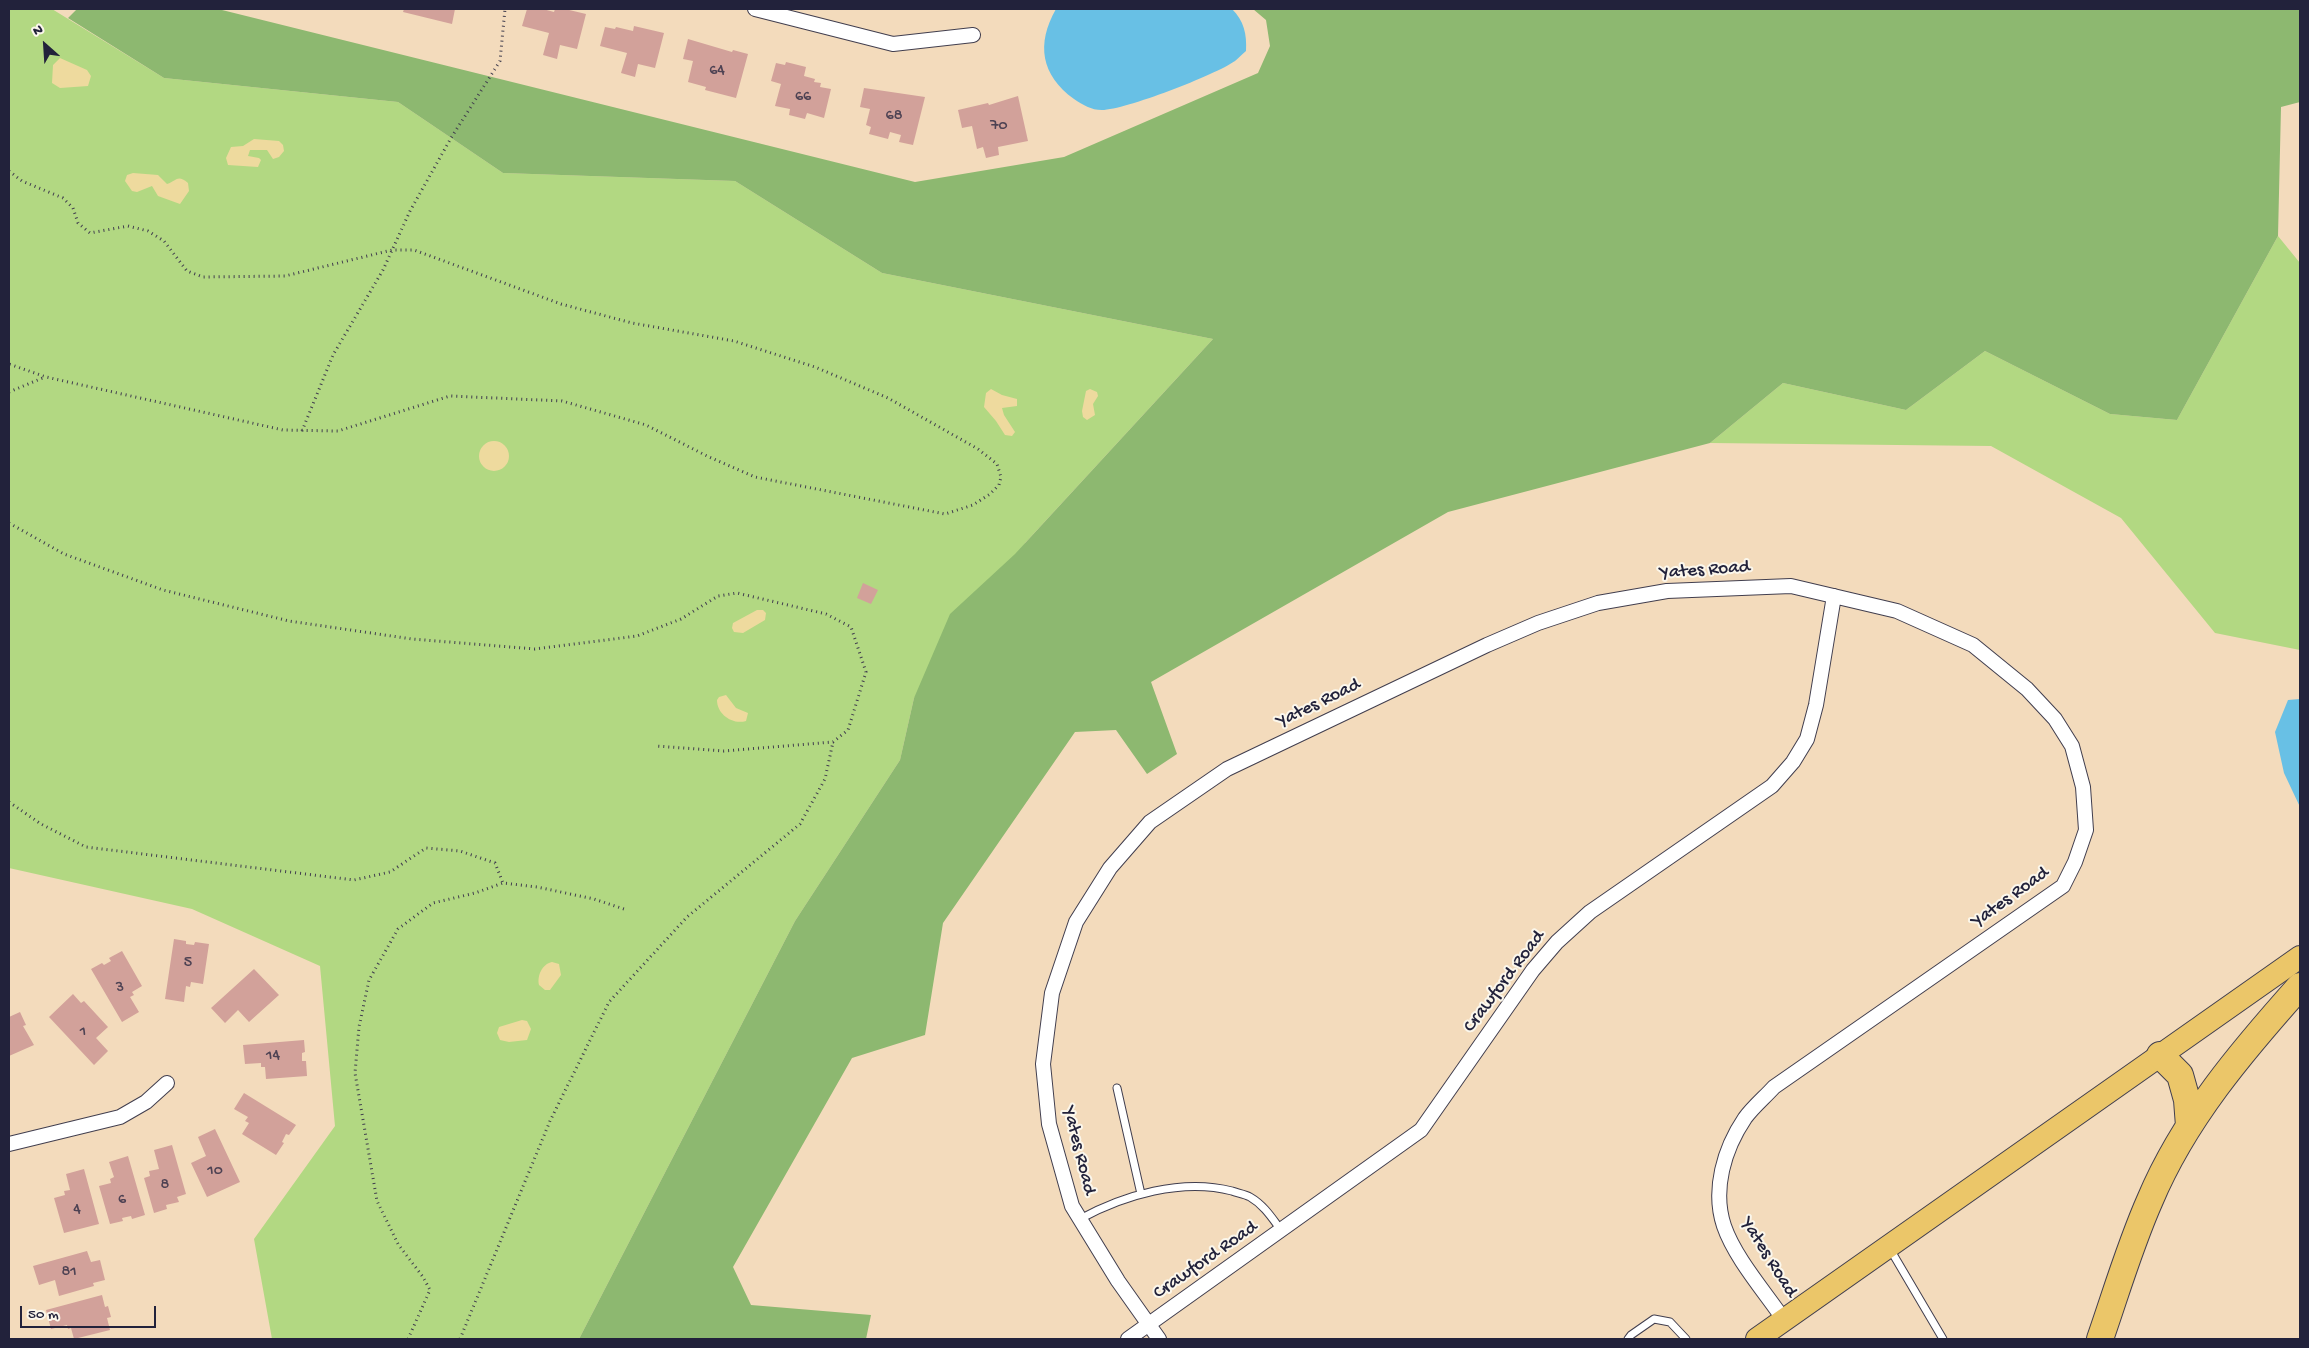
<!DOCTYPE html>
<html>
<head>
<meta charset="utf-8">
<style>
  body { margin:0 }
  #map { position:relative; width:2309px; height:1348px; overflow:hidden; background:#f3dbbc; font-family:"Gochi Hand",sans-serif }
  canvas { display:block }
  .frame { position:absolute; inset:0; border:10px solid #22223b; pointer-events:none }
  .north { position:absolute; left:20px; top:20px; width:50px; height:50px; -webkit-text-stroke:4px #fbf7ec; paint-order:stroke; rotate:334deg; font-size:14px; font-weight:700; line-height:20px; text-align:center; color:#22223b }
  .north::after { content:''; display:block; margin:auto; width:18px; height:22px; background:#22223b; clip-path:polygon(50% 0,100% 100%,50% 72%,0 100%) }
  .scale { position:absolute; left:20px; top:1306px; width:136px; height:22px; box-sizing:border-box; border:2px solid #22223b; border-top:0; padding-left:6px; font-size:15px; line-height:18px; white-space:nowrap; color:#22223b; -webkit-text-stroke:4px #fbf7ec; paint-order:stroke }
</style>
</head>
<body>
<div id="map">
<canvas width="2309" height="1348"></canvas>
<div class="frame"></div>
<div class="north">N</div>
<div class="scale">50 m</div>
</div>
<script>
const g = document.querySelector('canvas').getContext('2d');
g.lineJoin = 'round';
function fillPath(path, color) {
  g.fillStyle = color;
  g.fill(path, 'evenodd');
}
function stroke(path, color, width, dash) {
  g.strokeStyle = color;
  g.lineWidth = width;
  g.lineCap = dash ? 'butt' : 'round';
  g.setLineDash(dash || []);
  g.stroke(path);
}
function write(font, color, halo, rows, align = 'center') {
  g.font = font + ' "Gochi Hand",sans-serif';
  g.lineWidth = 4;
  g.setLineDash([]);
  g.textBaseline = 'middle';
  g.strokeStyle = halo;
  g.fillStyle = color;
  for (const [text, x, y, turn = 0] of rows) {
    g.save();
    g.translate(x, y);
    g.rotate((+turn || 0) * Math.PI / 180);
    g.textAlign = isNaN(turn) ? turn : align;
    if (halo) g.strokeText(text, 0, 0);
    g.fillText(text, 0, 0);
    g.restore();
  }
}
const green = new Path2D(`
  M9 9H52L164 78 398 102 503 173 735 181 882 273 1213 339 1026 542 914 698 900 760 795 921 579 1339H272L254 1239 335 1126 320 966 192 909 9 868Z
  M2278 236 2300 263V650L2215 633 2121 518 1991 446 1710 443 1783 383 1906 410 1985 351 2110 414 2177 420Z`);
const forest = new Path2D(`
  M77 9H218L915 182 1064 157 1258 73 1270 46 1266 20 1253 9H2300V102L2281 107 2278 236 2177 420 2110 414 1985 351 1906 410 1783 383 1710 443 1448 512 1151 682 1177 754 1147 774 1116 730 1075 732 943 923 925 1035 852 1058 733 1267 751 1305 871 1315 866 1339H579L795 921 900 760 914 698 950 614 1015 554 1213 339 882 273 735 181 503 173 398 102 164 78 68 18Z`);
const sand = new Path2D(`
  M60 58 87 70 91 76 88 86 60 88 52 83 53 65Z
  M254 139 279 141 283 145 284 151 279 157 273 159 267 150H250L248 156 259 158 261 160 258 167 228 165 226 158 231 147 243 146Z
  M133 173 158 175 167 184C177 181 177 174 188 183L189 191 180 204 158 196 152 186 137 192 132 191 125 181 127 175Z
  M991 389 1002 395 1017 399V406L1002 408 1004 415 1015 432 1012 436 1005 435 996 421 984 407 986 393Z
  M1090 389 1097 392 1098 396 1093 404 1095 415 1087 420 1083 417 1082 411 1086 391Z
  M479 456a15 15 0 1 1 30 0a15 15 0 1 1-30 0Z
  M757 610H763L766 613 765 620 743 633 734 632 732 628 733 623Z
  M726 695 736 708 748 713 746 721C732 725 717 714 717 700L719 697Z
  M552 962 559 964 561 975 550 990H545L539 985C537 976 542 964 552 962Z
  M522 1020 527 1021 531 1029 527 1040 509 1042 500 1040 497 1033 499 1027Z`);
const water = new Path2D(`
  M1056 9H1232C1244 21 1247 34 1246 51 1242 54 1239 58 1235 61 1215 75 1125 110 1102 110 1091 110 1083 105 1074 99 1041 75 1036 44 1056 9Z
  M2300 699V807L2284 773 2275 732 2288 700Z`);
const building = new Path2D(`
  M404 9H455L452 24 403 12Z
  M527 9H543L554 12 555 9H565L586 14 577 49 560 45 557 59 543 55 549 33 522 26Z
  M634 26 664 33 655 68 638 64 635 77 621 73 627 53 600 46 605 27 615 29 616 27 633 31Z
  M688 39 732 52 733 50 748 54 736 98 705 90 706 87 688 82 693 61 683 59Z
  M786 62 806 67 804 76 815 79 814 82 821 83 820 87 831 89 824 118 807 113 805 119 789 115 790 109 775 106 781 84 771 81 776 63 785 65Z
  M864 88 925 97 913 145 899 142 901 135 890 132 888 139 869 134 871 127 866 125 870 109 860 107Z
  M1018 96 1028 141 998 147 999 155 986 158 983 147 977 149 972 126 962 128 958 110 988 103 989 105Z
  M863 583 878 590 871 604 857 598Z
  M174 939 186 941V944L194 945 195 942 209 944 203 984 191 982 190 987 186 986 184 1002 165 999Z
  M122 951 142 986 132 992 134 995 130 997 139 1012 122 1022 91 969 102 963 104 965 111 961 109 958Z
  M254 969 279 995 249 1022 238 1010 225 1023 211 1008Z
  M73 994 81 1003 84 1001 108 1027 96 1038 108 1051 94 1065 49 1017Z
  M20 1012 26 1025 23 1026 34 1045 9 1056V1017Z
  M304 1040 305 1052 302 1053V1061H306L307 1076 266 1079 265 1067H261V1063L245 1064 243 1045Z
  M244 1093 296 1125 289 1135 286 1134 282 1142 284 1143 276 1155 242 1134 249 1123 245 1121 248 1117 234 1109Z
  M215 1129 240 1182 207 1197 191 1163 206 1156 198 1137Z
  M172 1145 186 1194 177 1197 179 1202 166 1205 167 1209 154 1213 144 1178 150 1176 149 1171 159 1169 154 1150Z
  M128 1156 145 1215 132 1219 131 1216 122 1218 123 1221 110 1224 99 1186 111 1183 110 1179 114 1177 109 1162Z
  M84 1169 99 1224 64 1233 54 1198 65 1195 64 1191 70 1190 66 1174Z
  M87 1251 91 1262 100 1260 105 1280 93 1283 94 1286 59 1296 55 1280 39 1285 33 1266Z
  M102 1295 105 1307 108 1306 111 1317 107 1318 110 1330 74 1339 71 1328 68 1329 67 1325 51 1329 46 1310Z`);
const path = new Path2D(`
  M9 171 22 181 63 198 73 208 78 223 90 233 128 226 148 231 164 241 187 271 203 277 285 276 392 250H414L561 304 632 323 734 341 815 367 888 398 978 449 997 464 1001 477 999 485 990 494 973 505 945 514 755 477 707 456 646 425 562 401 450 396 338 431 283 430 46 377 9 364
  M9 392 45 377
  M302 431 333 355 383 270 410 211 451 138 500 61 505 9
  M9 523 64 554 163 590 289 621 412 639 535 649 637 636 681 619 718 596 737 593 826 614 851 627 866 672 848 730 833 742 724 751 656 746
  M9 802 41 824 86 847 354 880 390 872 426 848 460 851 495 863 503 883
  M408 1339 430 1290 423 1277 398 1244 377 1201 355 1073 359 1027 369 980 398 929 433 903 475 893 503 883 537 887 594 899 627 910
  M460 1339 550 1121 609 1002 687 917 800 824 825 779 833 742`);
const lane = new Path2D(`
  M1117 1088 1141 1194
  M1080 1219C1124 1195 1182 1178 1232 1191 1237 1193 1245 1194 1250 1197 1264 1205 1272 1218 1281 1230
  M1890 1249 1943 1339
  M1628 1339 1631 1335 1654 1319 1670 1322 1686 1339`);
const street = new Path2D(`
  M755 9 893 44 973 35
  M9 1144 120 1117 146 1102 167 1083
  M1128 1339 1421 1130 1533 970 1557 942 1590 912 1772 786 1793 762 1807 739 1816 705 1834 596
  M1159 1339 1118 1281 1072 1206 1049 1124 1043 1064 1052 993 1076 922 1110 868 1150 822 1227 769 1487 645 1538 623 1598 603 1667 591 1791 586 1897 611 1973 645 2027 689 2055 719 2072 746 2083 787 2086 830 2075 862 2063 886 1774 1087C1765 1097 1753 1107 1745 1118 1724 1149 1712 1190 1724 1226 1735 1258 1765 1292 1784 1320`);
const primary = new Path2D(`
  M1757 1339 2300 957`);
const highway = new Path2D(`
  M2160 1055 2180 1075 2187 1100 2189 1126
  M2100 1339C2116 1293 2130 1245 2150 1200 2184 1119 2242 1051 2300 986`);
const numberNames = [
  ["64",717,72],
  ["66",803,98],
  ["68",894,117],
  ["70",999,127],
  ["5",188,964],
  ["3",120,989],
  ["1",83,1033],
  ["14",273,1057],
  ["10",215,1172],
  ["8",165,1186],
  ["6",122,1201],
  ["4",77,1211],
  ["81",69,1273]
];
const streetNames = [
  ["Yates Road",1705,571,-4],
  ["Yates Road",1319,704,-26],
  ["Yates Road",2011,898,-36],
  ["Crawford Road",1505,982,-53],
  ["Yates Road",1078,1151,76],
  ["Yates Road",1768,1258,58],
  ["Crawford Road",1206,1261,-35]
];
fillPath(green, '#b2d882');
fillPath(forest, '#8db870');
fillPath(sand, '#eeda9e');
fillPath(water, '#68c0e5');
fillPath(building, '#d2a19a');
stroke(lane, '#413e4e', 9);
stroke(street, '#413e4e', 16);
stroke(primary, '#413e4e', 24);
stroke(highway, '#413e4e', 28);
stroke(path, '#413e4e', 3, [1, 4]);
stroke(lane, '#fff', 7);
stroke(street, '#fff', 14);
stroke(primary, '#ebc669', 22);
stroke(highway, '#ebc669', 26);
write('16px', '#4e4253', null, numberNames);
write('19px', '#22223b', '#fbf7ec', streetNames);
</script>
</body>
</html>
